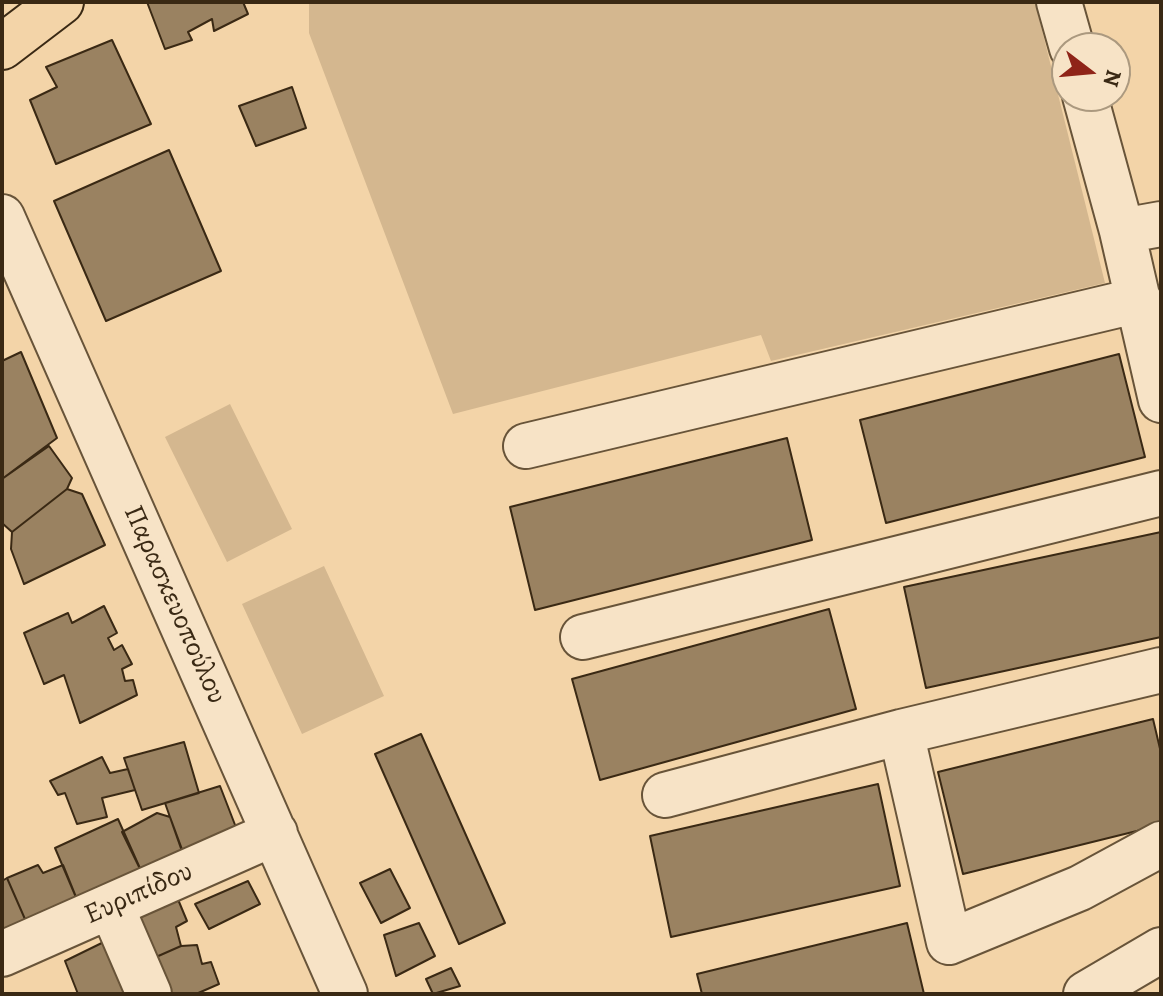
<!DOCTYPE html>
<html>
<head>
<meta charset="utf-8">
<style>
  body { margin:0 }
  #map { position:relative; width:1163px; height:996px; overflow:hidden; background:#f3d4a8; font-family:Alegreya,serif }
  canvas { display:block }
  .frame { position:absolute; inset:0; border:4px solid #3a2914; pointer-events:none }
  .north { position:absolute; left:1051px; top:32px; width:80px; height:80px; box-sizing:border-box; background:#f7e3c6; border:2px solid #ab997f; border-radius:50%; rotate:106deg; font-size:22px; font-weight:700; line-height:32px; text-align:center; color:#3a2914 }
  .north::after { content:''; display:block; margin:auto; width:28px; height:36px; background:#8f2418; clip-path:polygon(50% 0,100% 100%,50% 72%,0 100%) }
</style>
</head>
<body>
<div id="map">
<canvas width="1163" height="996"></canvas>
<div class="frame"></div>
<div class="north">N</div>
</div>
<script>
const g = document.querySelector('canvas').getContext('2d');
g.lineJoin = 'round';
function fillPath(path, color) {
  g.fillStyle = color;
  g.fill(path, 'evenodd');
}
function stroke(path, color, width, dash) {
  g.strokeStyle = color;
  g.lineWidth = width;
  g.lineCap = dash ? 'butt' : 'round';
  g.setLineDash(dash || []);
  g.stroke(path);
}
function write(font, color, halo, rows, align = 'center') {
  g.font = font + ' Alegreya,serif';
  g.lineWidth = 6;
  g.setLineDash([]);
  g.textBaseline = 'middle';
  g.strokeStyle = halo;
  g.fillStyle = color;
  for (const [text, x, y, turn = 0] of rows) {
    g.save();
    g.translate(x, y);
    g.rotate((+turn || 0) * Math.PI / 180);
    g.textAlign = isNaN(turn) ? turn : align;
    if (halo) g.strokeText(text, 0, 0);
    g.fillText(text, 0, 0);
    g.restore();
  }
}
const green = new Path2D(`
  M309 2H1035L1105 283 771 361 761 335 453 414 309 33Z
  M230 404 292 529 227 562 165 437Z
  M324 566 384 696 302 734 242 604Z`);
const building = new Path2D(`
  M147 2H243L248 14 214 31 212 19 188 32 192 40 165 49Z
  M112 40 151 124 56 164 30 100 57 87 46 67Z
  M292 87 306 128 256 146 239 106Z
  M169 150 221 271 106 321 54 201Z
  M21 352 57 438 2 479V361Z
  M1119 354 1145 457 886 523 860 420Z
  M787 438 812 540 535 610 510 507Z
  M49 446 72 478 67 489 12 532 2 523V479Z
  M67 489 82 494 105 545 24 584 11 549 12 532Z
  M1161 532V637L926 688 904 587Z
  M104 606 117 633 108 638 114 650 122 645 132 664 122 669 125 681 133 680 137 695 80 723 64 675 44 684 24 633 68 613 72 623Z
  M829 609 856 709 600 780 572 679Z
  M1153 719 1161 753V825L963 874 938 772Z
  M421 734 505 923 459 944 375 754Z
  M184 742 199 793 142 810 124 758Z
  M102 757 110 773 128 769 135 790 102 798 107 817 77 824 65 793 58 795 50 781Z
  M878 784 900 886 671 937 650 836Z
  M220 786 237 830 184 857 165 803Z
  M157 813 170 817 183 852 143 875 122 832Z
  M118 819 143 875 78 902 55 848Z
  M38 865 43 873 63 865 78 902 28 926 7 878Z
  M390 869 410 908 381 923 360 883Z
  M7 878 28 926 2 940V881Z
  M248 881 260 904 209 929 195 904Z
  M177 897 187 921 176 927 181 946 147 961 125 919Z
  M419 923 435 956 396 976 384 935Z
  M907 923 924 994H702L697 974Z
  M114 937 138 994H78L65 961Z
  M197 945 202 964 211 962 219 984 196 994H158L147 961 181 946Z
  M451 968 460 986 433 994 426 979Z`);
const minor = new Path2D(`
  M1059 2 1072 48
  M1085 96 1122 231 1161 400
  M2 217 345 994
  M1122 231 1161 224
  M526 446 1139 300
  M583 637 1161 493
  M901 732 949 942 1080 888 1161 844
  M665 795 901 732 1161 670
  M111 906 149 994
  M2 954 275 833
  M1086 994 1161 950`);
const major = new Path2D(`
  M2 47 61 2`);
const streetNames = [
  ["Παρασκευοπούλου",174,605,66],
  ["Ευριπίδου",139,894,-24]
];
fillPath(green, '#d4b78f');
fillPath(building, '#9a8261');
stroke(building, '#3a2914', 2);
stroke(minor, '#685439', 48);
stroke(major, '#3a2914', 48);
stroke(minor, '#f7e3c6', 44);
stroke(major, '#f3d4a8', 44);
write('28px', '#3a2914', '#f7e3c6', streetNames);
</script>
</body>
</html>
